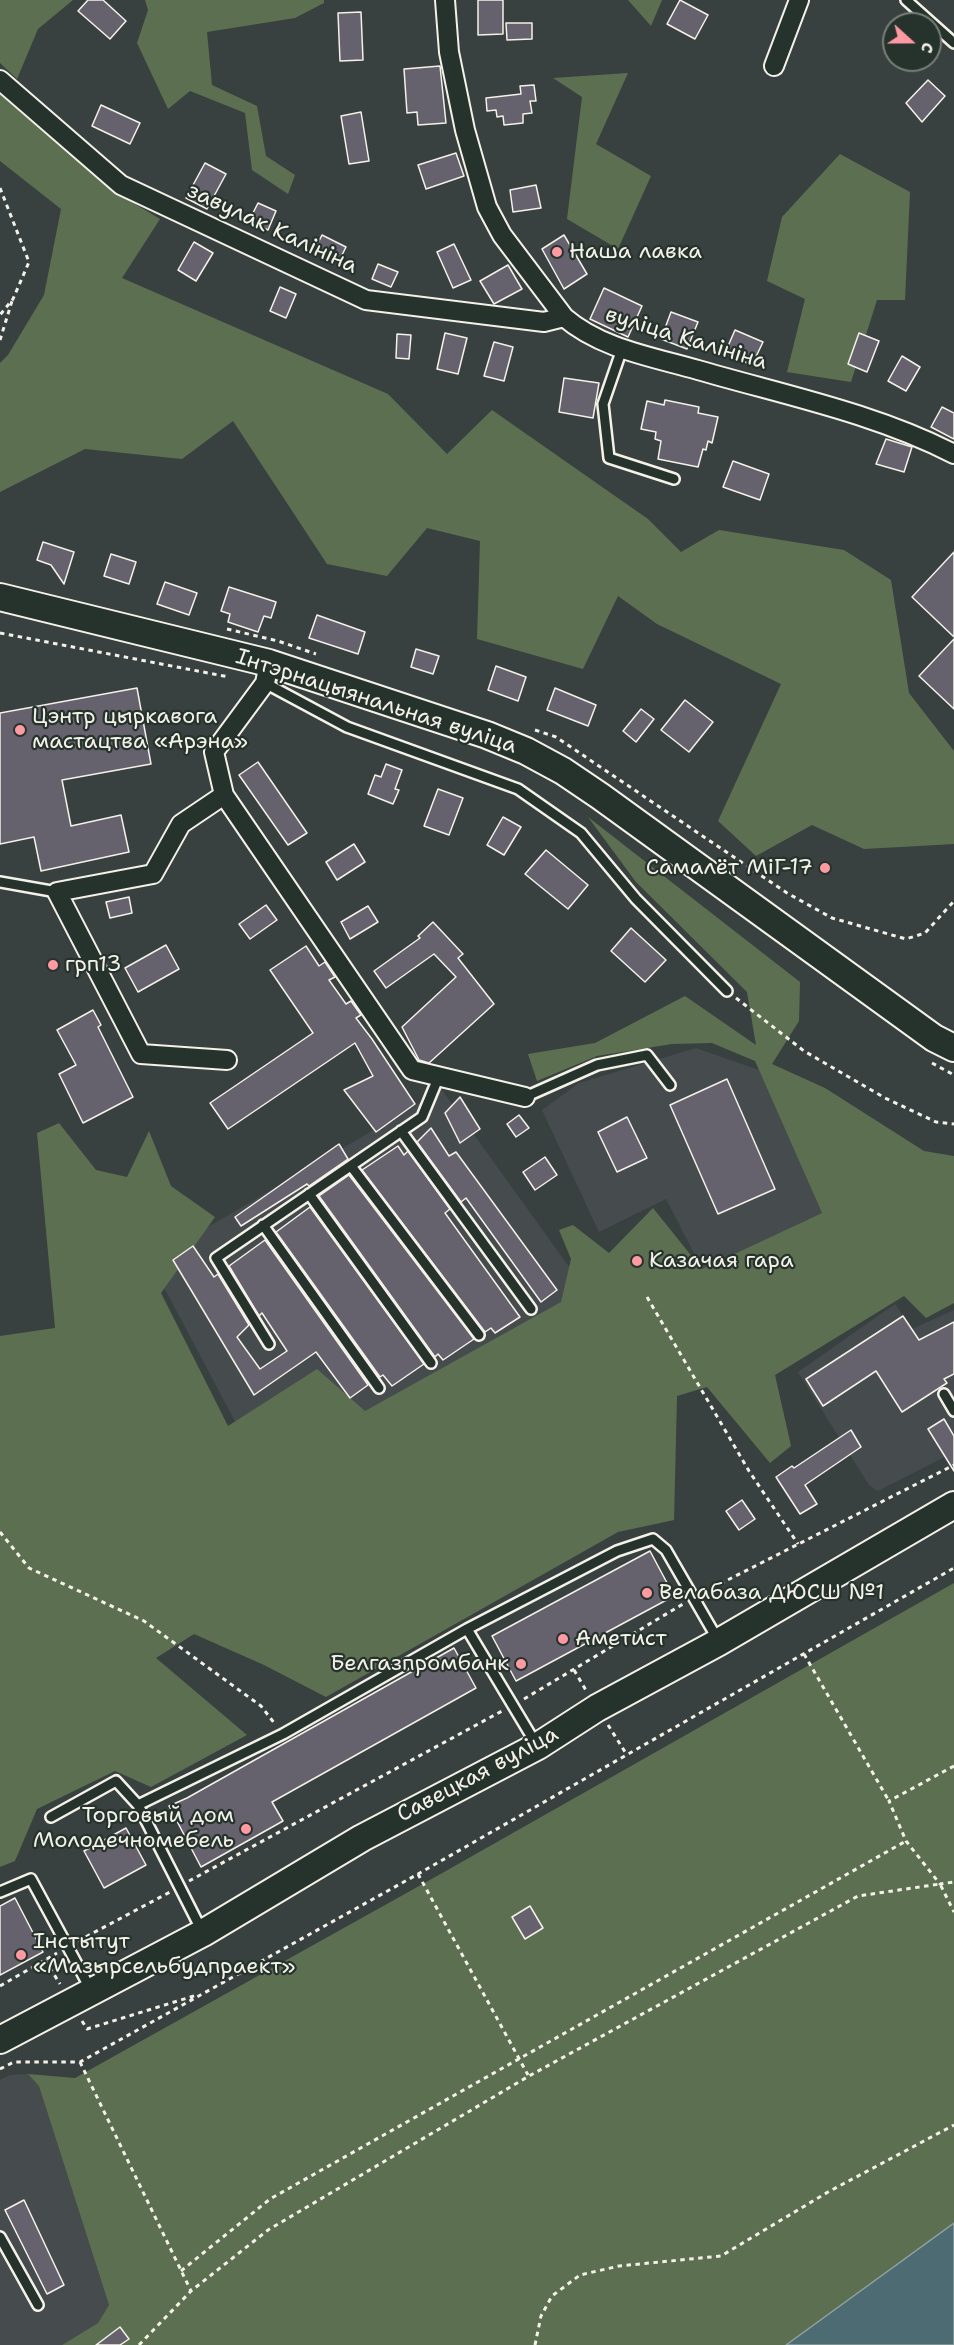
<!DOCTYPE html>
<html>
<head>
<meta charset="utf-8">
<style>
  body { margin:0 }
  #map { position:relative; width:954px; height:2345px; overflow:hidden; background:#394140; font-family:"Shantell Sans",sans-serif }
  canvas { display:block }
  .north { position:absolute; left:882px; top:12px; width:60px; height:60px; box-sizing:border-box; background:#26332d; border:2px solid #787f78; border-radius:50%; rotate:111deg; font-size:16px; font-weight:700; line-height:24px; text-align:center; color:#f4f1e8 }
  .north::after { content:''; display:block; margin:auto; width:21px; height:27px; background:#ff9aa2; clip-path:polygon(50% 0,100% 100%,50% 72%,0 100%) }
</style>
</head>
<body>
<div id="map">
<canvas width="954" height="2345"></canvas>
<div class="north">С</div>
</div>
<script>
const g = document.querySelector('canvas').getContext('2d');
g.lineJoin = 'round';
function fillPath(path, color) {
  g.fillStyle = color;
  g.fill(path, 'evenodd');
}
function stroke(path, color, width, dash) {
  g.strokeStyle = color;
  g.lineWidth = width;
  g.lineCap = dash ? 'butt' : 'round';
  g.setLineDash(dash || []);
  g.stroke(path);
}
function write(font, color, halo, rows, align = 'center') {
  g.font = font + ' "Shantell Sans",sans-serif';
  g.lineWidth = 4.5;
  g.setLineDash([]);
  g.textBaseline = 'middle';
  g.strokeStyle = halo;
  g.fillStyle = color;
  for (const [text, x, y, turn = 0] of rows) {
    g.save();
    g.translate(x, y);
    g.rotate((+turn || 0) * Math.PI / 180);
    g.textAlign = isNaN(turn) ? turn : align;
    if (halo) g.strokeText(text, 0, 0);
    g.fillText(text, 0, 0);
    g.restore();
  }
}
const built = new Path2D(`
  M696 1048 759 1070 822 1213 702 1269 666 1199 599 1232 542 1110 579 1083Z
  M442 1090 590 1296 351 1436 238 1427 150 1261Z
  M895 1304 912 1329 954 1310V1452L878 1491 869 1485 798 1372Z
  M28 2074 39 2085 109 2305 98 2323 62 2345H0V2080L10 2075Z`);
const green = new Path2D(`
  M0 0H73L38 29 17 79 0 63Z
  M145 0H324V3L295 18 207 32 212 85 257 106 266 156 295 175 288 194 252 170 245 113 190 91 168 109 137 43 148 10Z
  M628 0H662L651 26Z
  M628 73 596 144 651 176 618 249 567 219 582 97 553 78Z
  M0 93 112 190 160 219 122 278 388 394 447 454 492 410 648 519 681 552 719 530 844 550 891 580 909 693 954 751V844L864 849 812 825 756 856 718 821 781 684 657 624 618 596 583 669 477 639 480 541 427 528 387 576 327 564 233 421 182 459 85 449 0 492V363L8 355 44 295 61 209 0 161Z
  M840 154 910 192 905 300H877L851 382 787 372 805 299 767 281 782 217Z
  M588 817 800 982 799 1021 772 1064 825 1088 924 1151 954 1156V1303L926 1318 904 1296 775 1375 791 1446 770 1463 707 1387 677 1396 674 1520 618 1532 326 1697 264 1665 194 1634 156 1658 247 1735 151 1787 115 1771 37 1809 15 1861 0 1867V1336L55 1328 37 1133 59 1123 96 1170 127 1177 149 1131 171 1186 215 1217 161 1293 228 1426 317 1369 365 1411 561 1302 571 1259 559 1230 573 1225 609 1253 653 1208 702 1269 822 1213 755 1061 712 1043 672 1044 597 1056 537 1081 528 1054 595 1043 685 996 756 1045 747 992 636 882Z
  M954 1583V2223L786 2345H62L98 2323 109 2305 39 2086 28 2074 75 2078 437 1876Z`);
const water = new Path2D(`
  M954 2223V2345H786Z`);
const building = new Path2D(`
  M88 0H103L126 21 110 39 78 11Z
  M478 0H503V34L478 35Z
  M680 0 708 15 695 39 667 24Z
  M361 12 363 60 340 61 338 13Z
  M506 23H532V39L507 40Z
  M440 66 446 123 418 125 417 112 407 113 404 69Z
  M928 80 945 96 922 122 906 103Z
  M534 85 536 101H530L532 113 523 114V123L504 125 503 116 497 117 496 110 487 111 486 98 521 94 520 86Z
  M101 105 140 123 130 144 92 126Z
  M361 112 369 161 349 164 341 116Z
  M456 153 464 176 426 189 418 165Z
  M205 163 226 174 207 209 186 198Z
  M536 185 541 208 513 212 510 190Z
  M258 203 276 211 268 230 249 221Z
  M322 235 346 247 339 261 315 249Z
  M564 235 587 274 564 289 542 249Z
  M194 242 213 253 196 281 178 270Z
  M454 244 471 280 453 288 437 252Z
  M378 264 398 272 391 287 372 279Z
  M508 265 522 289 494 304 480 281Z
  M280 287 296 294 286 318 270 311Z
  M604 288 642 306 628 337 590 319Z
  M671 312 698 322 687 349 661 339Z
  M735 330 763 342 752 365 725 353Z
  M445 333 467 338 458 374 437 369Z
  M859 333 879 341 867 372 848 364Z
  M397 334 411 335 409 359 396 358Z
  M494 342 513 347 504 381 484 376Z
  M902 356 920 367 906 391 888 381Z
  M564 378 599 383 593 418 559 412Z
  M665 400 699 407 698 413 718 417 712 443 708 441 706 450 703 449 698 467 658 459 661 441 655 439 656 432 641 429 647 401 664 405Z
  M942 407 954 413V439L931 427Z
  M886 439 912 447 904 472 876 464Z
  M733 461 769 474 760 500 723 487Z
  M43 542 74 552 64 584 51 565 37 560Z
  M954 552V637L912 597Z
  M111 554 136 562 129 584 104 576Z
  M165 582 197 593 189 615 157 604Z
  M229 587 276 602 271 618 264 616 258 632 228 622 230 614 221 611Z
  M317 615 365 632 358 654 309 638Z
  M954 639V709L919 676Z
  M416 649 439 656 433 674 411 667Z
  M496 666 526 677 518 701 488 690Z
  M137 688 151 764 62 780 71 826 121 815 129 852 41 871 34 837 0 844V713Z
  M555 688 596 705 588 726 547 710Z
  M685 700 713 722 689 752 661 730Z
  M641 709 654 719 636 742 623 731Z
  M258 762 307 833 288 845 239 775Z
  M386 764 402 770 395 789 399 790 393 804 368 794 375 775 381 777Z
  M438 789 463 798 449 835 424 826Z
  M503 817 521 827 504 855 487 845Z
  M354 844 365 862 337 880 326 862Z
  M546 850 588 885 568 909 525 874Z
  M129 897 132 913 110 918 106 902Z
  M266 905 277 920 250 939 239 924Z
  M368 906 378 922 350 939 341 922Z
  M433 922 463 954 458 958 494 1004 429 1063 419 1060 402 1027 456 977 434 954 386 988 374 971 420 938 418 936Z
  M631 928 666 960 645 982 611 951Z
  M166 945 179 969 138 992 125 968Z
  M306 946 319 966 325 962 335 977 329 980 346 1004 351 1001 361 1015 356 1018 372 1039 415 1104 376 1132 344 1090 373 1076 355 1043 228 1129 210 1103 313 1033 270 970Z
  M93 1010 101 1025 98 1027 133 1097 83 1123 59 1074 76 1065 57 1030Z
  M727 1079 775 1189 718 1214 670 1105Z
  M460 1097 480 1129 460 1143 445 1113Z
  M519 1115 529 1128 516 1137 507 1124Z
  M627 1117 647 1158 617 1172 598 1132Z
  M431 1128 449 1156 456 1152 557 1290 541 1302 466 1198 461 1202 417 1142Z
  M339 1144 348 1159 309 1186 307 1184 241 1226 235 1217Z
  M398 1146 404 1155 408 1151 450 1209 445 1213 520 1317 495 1333 491 1328 485 1332 362 1170Z
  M545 1157 557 1175 535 1190 523 1172Z
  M349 1175 474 1339 443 1360 438 1354 435 1357 319 1196Z
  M310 1207 424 1364 392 1386 383 1375 380 1377 276 1232Z
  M265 1240 368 1385 350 1398 316 1352 254 1395 173 1260 193 1246 214 1277 218 1274 249 1325 237 1337 260 1369 287 1351 262 1313 259 1316 229 1266Z
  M903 1316 919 1340 954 1322V1374L944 1379 947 1383 902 1412 876 1371 823 1406 806 1379Z
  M944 1419 954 1436V1471L928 1429Z
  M851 1430 861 1447 805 1485 817 1504 800 1514 776 1477 792 1466 794 1468Z
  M742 1500 755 1519 739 1530 726 1511Z
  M650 1551 674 1596 516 1681 492 1636Z
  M454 1648 476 1688 272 1802 283 1821 201 1867 169 1806 187 1798Z
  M126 1828 146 1865 104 1888 84 1851Z
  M15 1898 43 1952 0 1975V1906Z
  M530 1906 543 1928 525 1939 512 1917Z
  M24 2200 64 2285 47 2294 5 2210Z
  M120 2327 129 2339 120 2345H96Z`);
const path = new Path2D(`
  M0 188 29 262 13 299 0 315
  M0 340 12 301
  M227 629 278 641 316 654
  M0 633 229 677
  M535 730 556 737 787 893 832 918 906 939 925 933 954 901
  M736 998 804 1051 885 1098 936 1122 954 1124
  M932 1063 954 1075
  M647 1297 749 1471 798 1544
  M0 1532 29 1568 144 1621 261 1706 275 1724
  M704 1592 954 1465
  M804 1654 889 1801
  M574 1670 587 1692
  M524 1699 683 1604
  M608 1725 627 1755
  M954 1766 889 1801 906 1841 940 1884 954 1882
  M418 1874 528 2075
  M189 1881 502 1711
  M78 1941 170 1892
  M45 1960 60 1984
  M0 1986 57 1953
  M82 2021 87 2029 197 1995
  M80 2062 191 2291
  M0 2069 14 2062H80L418 1874 954 1568
  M181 2271 270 2199 906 1841
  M139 2345 191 2291 268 2230 529 2076 858 1896 940 1884 954 1912
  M535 2345 541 2316 552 2296 580 2275 619 2266 721 2256 828 2192 954 2125`);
const lane = new Path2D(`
  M906 0 954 43
  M622 349 603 404 609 458 674 479
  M265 683 347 727 518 789 581 833 636 899 727 991
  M0 882 57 892
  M525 1097 597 1065 647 1055 670 1085
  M401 1131 531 1309
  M351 1166 479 1335
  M309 1194 431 1363
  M263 1225 379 1388
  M269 1344 216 1258 422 1117 439 1076
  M944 1394 954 1411
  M467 1629 617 1551 653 1539 666 1550 718 1640
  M138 1805 283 1734 467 1629 536 1744
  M51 1817 116 1781 138 1805 202 1931
  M0 1892 31 1879 91 1990
  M0 2237 38 2305`);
const street = new Path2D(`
  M445 0 449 52 465 130 487 207 502 235 564 317C601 349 653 357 698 370 784 395 874 413 954 454
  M774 66 799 0
  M0 80 121 185 366 300 544 322 564 317
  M269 663 265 683 214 752 224 795 412 1070 525 1097
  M224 795 181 824 153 874 57 892 141 1054 227 1060`);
const secondary = new Path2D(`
  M0 597 269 663 487 735 526 751 563 771 600 796 934 1038 954 1048
  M0 2040 203 1933 362 1838 538 1746 597 1708 719 1642 954 1505`);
const markers = [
  [557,252,6,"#ff9aa2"],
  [20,730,6,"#ff9aa2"],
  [825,868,6,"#ff9aa2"],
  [53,965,6,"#ff9aa2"],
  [637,1261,6,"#ff9aa2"],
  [647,1593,6,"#ff9aa2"],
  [563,1639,6,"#ff9aa2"],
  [521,1664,6,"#ff9aa2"],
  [246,1829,6,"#ff9aa2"],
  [21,1955,6,"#ff9aa2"]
];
const streetNames = [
  ["завулак Калініна",272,229,25],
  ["вуліца Калініна",686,339,17],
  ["Інтэрнацыянальная вуліца",376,702,18],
  ["Савецкая вуліца",478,1775,-28]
];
const poiNames = [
  ["Наша лавка",569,252],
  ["Цэнтр цыркавога",32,717],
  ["мастацтва «Арэна»",32,742],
  ["Самалёт МіГ-17",813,868,"right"],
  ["грп13",65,965],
  ["Казачая гара",649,1261],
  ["Велабаза ДЮСШ №1",659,1593],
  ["Аметист",575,1639],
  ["Белгазпромбанк",509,1664,"right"],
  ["Торговый дом",234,1816,"right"],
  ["Молодечномебель",234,1841,"right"],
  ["Інстытут",33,1942],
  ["«Мазырсельбудпраект»",33,1967]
];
fillPath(built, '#464b4e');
fillPath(green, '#5d6f51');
fillPath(water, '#4c6b73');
stroke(water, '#8fa1a2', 1.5);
fillPath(building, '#65626d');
stroke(building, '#f4f1e8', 1.5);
stroke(lane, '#f4f1e8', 14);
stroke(street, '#f4f1e8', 22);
stroke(secondary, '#f4f1e8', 30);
stroke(path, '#f4f1e8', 3, [4.5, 4.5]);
stroke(lane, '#26332d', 9);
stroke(street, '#26332d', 18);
stroke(secondary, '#26332d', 26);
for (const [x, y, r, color] of markers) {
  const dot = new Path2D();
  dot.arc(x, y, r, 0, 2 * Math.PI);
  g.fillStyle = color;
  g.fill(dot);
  stroke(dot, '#26332d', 2);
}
write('22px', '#f4f1e8', '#26332d', streetNames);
write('22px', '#f4f1e8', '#26332d', poiNames, 'left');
</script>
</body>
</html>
